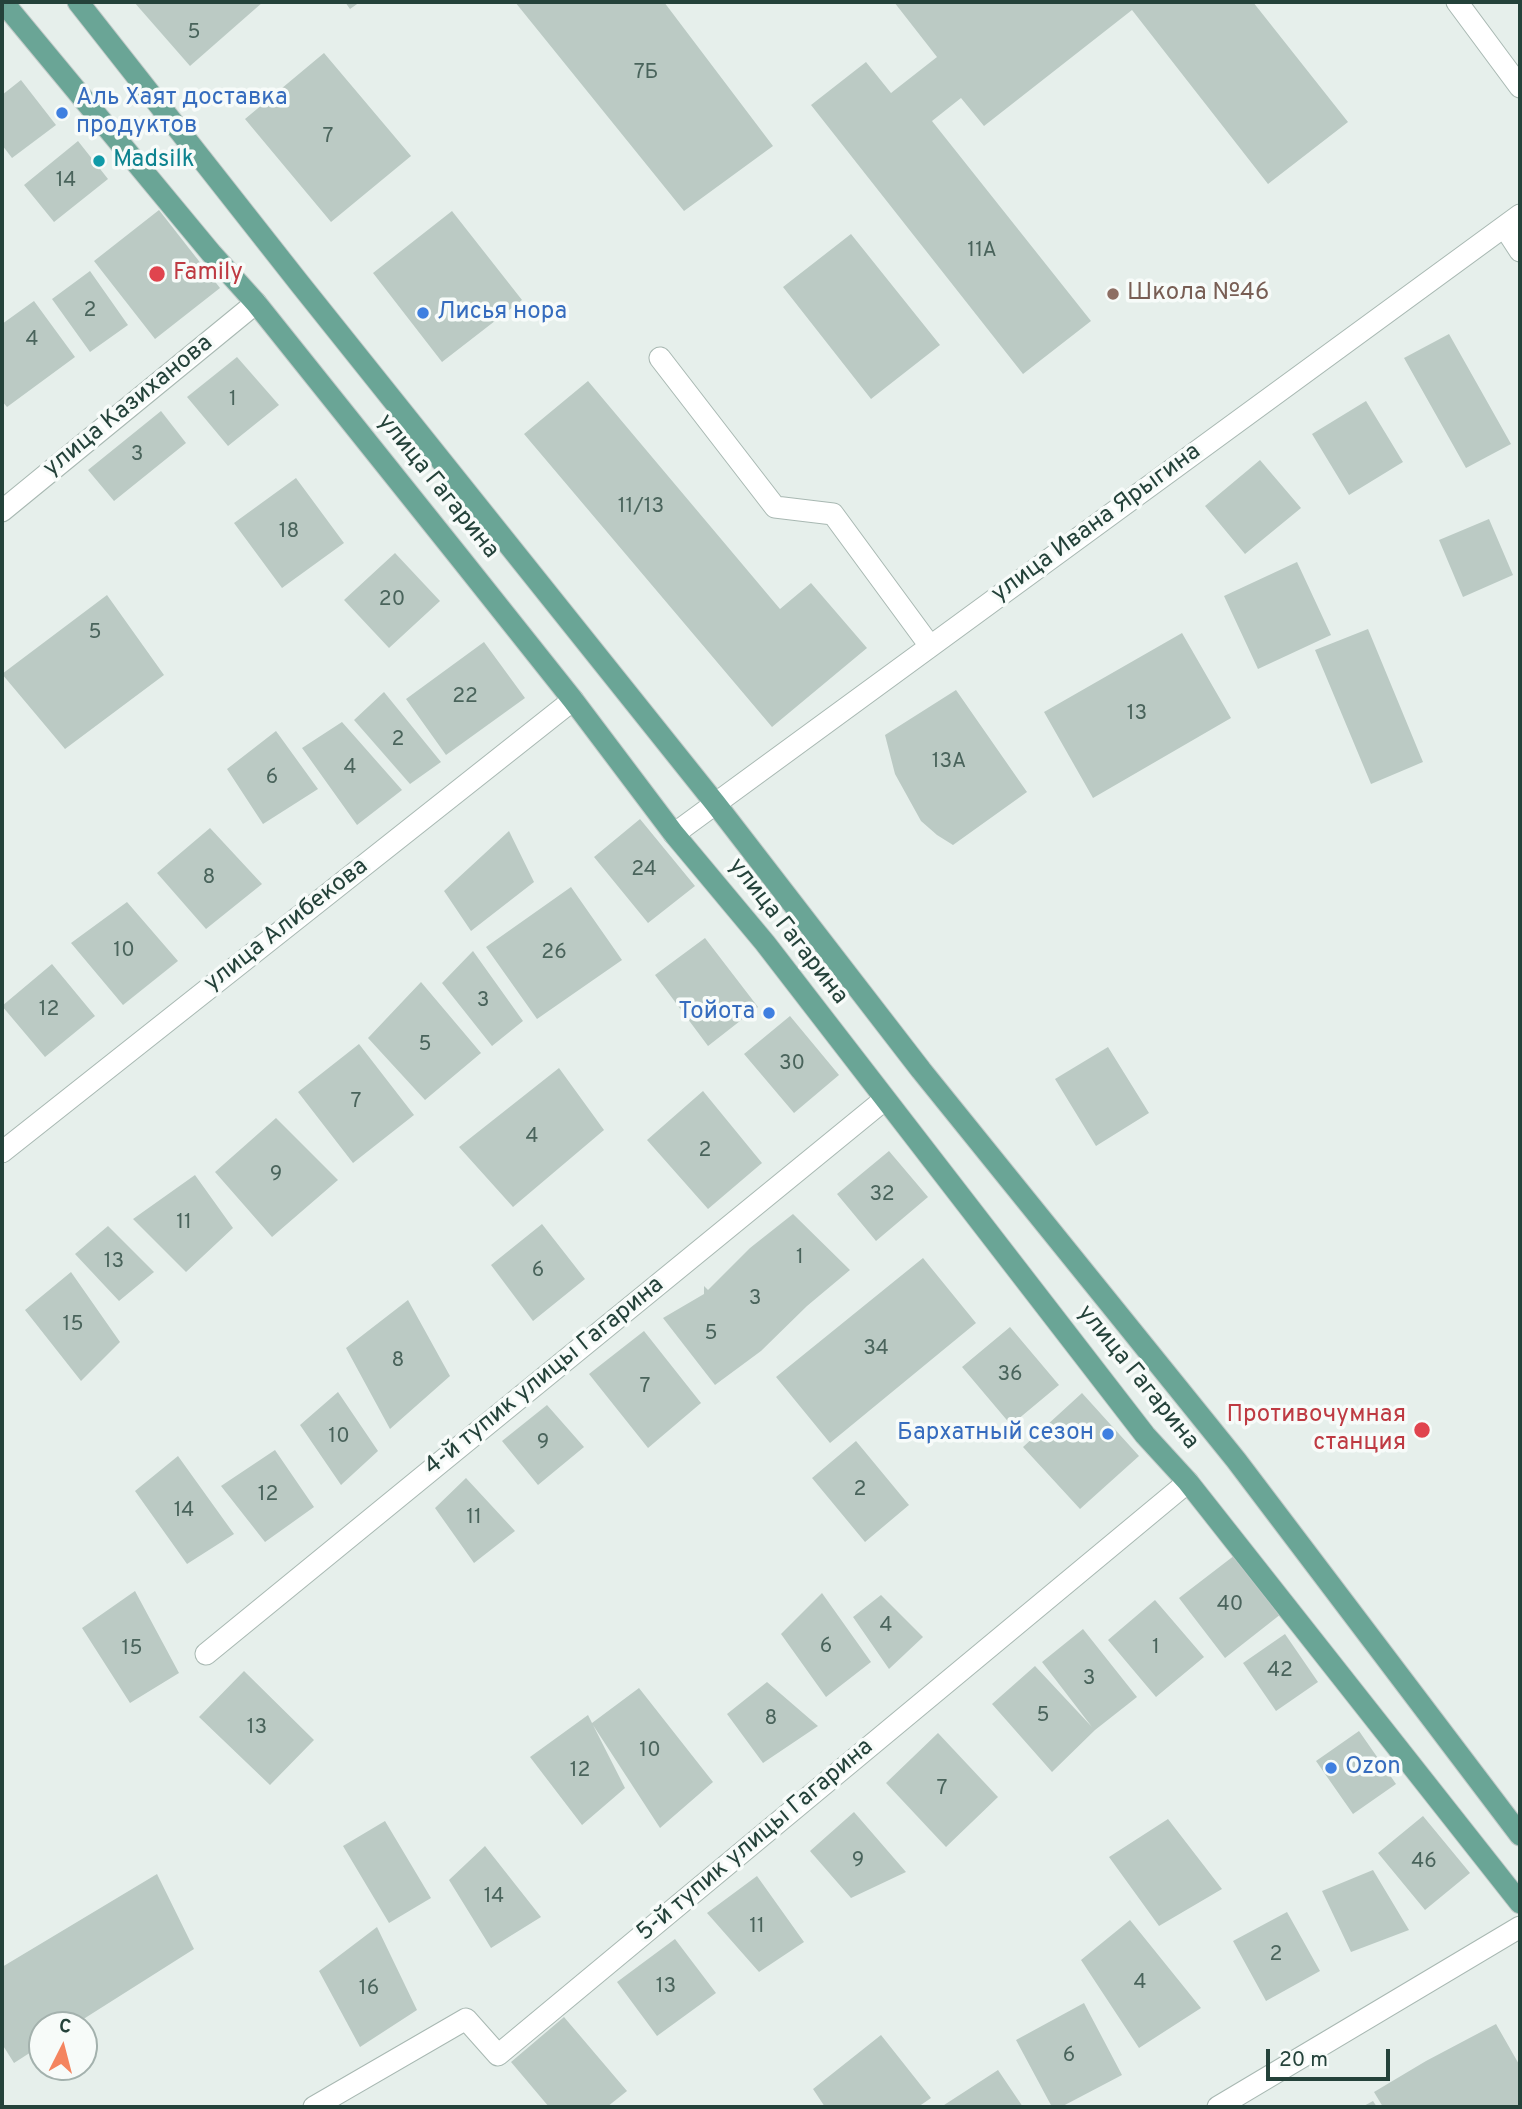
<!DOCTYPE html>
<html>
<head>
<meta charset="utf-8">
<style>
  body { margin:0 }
  #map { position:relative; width:1522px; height:2109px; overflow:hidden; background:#e6efeb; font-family:Overpass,sans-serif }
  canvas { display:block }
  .frame { position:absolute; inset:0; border:4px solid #24423a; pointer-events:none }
  .north { position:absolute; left:28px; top:2011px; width:70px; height:70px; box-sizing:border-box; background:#f7fbf9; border:2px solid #a3b1ad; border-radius:50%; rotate:6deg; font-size:19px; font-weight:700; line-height:28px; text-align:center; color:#24423a }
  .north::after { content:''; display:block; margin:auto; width:24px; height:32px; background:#f4845f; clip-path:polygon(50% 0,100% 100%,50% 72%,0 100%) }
  .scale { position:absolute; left:1266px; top:2049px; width:124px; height:32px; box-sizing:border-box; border:4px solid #24423a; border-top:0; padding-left:9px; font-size:21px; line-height:24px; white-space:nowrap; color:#24423a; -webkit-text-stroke:5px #f7fbf9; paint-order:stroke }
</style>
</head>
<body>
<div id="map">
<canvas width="1522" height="2109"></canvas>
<div class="frame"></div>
<div class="north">С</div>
<div class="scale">20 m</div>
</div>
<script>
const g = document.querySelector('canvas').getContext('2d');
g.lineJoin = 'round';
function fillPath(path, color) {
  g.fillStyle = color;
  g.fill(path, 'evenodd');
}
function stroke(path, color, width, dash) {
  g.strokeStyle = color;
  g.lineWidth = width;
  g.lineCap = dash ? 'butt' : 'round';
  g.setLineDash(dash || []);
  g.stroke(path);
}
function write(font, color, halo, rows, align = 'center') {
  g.font = font + ' Overpass,sans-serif';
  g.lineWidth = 7;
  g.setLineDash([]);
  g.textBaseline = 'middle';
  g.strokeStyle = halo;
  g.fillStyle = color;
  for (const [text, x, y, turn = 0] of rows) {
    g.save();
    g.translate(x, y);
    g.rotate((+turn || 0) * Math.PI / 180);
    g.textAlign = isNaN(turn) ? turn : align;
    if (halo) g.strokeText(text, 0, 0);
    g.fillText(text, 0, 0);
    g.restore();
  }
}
const building = new Path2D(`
  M134 2H263L190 66Z
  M345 2H360L350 9Z
  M515 2H664L773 146 684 211Z
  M894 2H1253L1348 122 1268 184 1132 10 984 126 961 98 932 121 1091 321 1023 374 811 105 866 62 891 93 937 57Z
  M324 53 411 156 331 222 245 119Z
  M21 80 56 125 12 158 2 145V95Z
  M78 141 108 179 54 222 24 185Z
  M159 210 220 288 155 339 94 261Z
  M452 211 522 300 442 362 373 273Z
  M851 234 940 345 871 399 783 287Z
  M90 271 128 325 90 352 52 299Z
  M34 301 75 357 7 407 2 401V324Z
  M1449 334 1511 444 1466 468 1404 358Z
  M237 357 279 405 228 446 187 397Z
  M588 381 780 609 811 583 867 648 772 727 524 434Z
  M1366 401 1403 462 1349 495 1312 434Z
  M161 411 186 443 114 501 88 470Z
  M1260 460 1301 508 1245 554 1205 506Z
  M296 478 344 543 282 588 234 523Z
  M1489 519 1513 575 1463 597 1439 540Z
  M395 553 440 601 389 648 344 600Z
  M1297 562 1331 635 1258 669 1224 596Z
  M107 595 164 675 65 749 2 674Z
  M1368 629 1423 762 1371 784 1315 650Z
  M1182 633 1231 718 1093 798 1044 712Z
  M484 642 525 698 446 755 406 699Z
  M956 690 1027 792 953 845 937 835 921 821 895 774 885 735Z
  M384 692 441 762 410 784 354 720Z
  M342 722 402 790 357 825 302 748Z
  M276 731 318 789 263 824 227 769Z
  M640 819 695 886 648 923 594 857Z
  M210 828 262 884 206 929 157 873Z
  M509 831 534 882 471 931 444 891Z
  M571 887 622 960 537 1019 486 947Z
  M127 902 178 961 123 1005 71 943Z
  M705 938 758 1007 708 1046 655 975Z
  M473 951 523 1021 492 1046 442 983Z
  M52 964 95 1016 45 1057 2 1006Z
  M421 982 481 1053 425 1100 368 1038Z
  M790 1016 839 1075 794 1113 744 1054Z
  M359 1044 414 1115 353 1163 298 1092Z
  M1108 1047 1149 1113 1096 1146 1055 1079Z
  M559 1068 604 1130 513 1207 459 1147Z
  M703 1091 762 1163 708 1209 647 1140Z
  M276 1118 338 1180 272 1237 215 1172Z
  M889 1151 928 1197 876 1241 837 1194Z
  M195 1175 233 1228 186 1272 133 1219Z
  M793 1214 850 1270 807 1306 761 1351 715 1385 663 1318 704 1294V1286L708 1290 750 1248Z
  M542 1224 585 1279 533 1321 491 1265Z
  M108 1226 154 1272 119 1301 75 1254Z
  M923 1258 976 1323 830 1443 776 1377Z
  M71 1272 120 1342 81 1381 25 1310Z
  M408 1300 450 1376 390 1429 346 1348Z
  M1010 1327 1059 1385 1011 1425 962 1367Z
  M644 1331 701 1403 648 1448 589 1374Z
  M338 1392 378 1451 341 1485 300 1425Z
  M1082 1393 1139 1456 1080 1509 1023 1447Z
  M547 1405 584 1447 538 1485 502 1441Z
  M856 1441 909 1505 865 1542 812 1478Z
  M275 1450 314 1507 265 1542 221 1486Z
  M178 1456 234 1534 187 1564 135 1491Z
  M466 1478 515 1531 474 1563 435 1508Z
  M1235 1555 1281 1614 1225 1658 1179 1598Z
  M135 1591 179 1673 130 1703 82 1628Z
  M822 1593 871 1662 826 1697 781 1634Z
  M881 1595 923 1637 889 1669 853 1617Z
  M1155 1600 1204 1657 1156 1697 1108 1640Z
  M1083 1629 1137 1697 1095 1730 1052 1772 992 1704 1035 1666 1092 1727 1042 1662Z
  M1285 1634 1318 1682 1276 1711 1243 1663Z
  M244 1671 314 1740 270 1785 199 1717Z
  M767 1682 818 1726 763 1763 727 1714Z
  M639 1688 713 1782 660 1828 593 1725 625 1788 582 1825 530 1757 588 1715 592 1723Z
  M1359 1731 1396 1784 1353 1814 1316 1761Z
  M938 1733 998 1797 946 1847 886 1783Z
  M854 1812 906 1872 851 1898 810 1851Z
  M1423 1816 1470 1873 1425 1910 1378 1853Z
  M1168 1819 1222 1889 1159 1926 1109 1857Z
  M385 1821 431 1898 389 1923 343 1846Z
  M485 1846 541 1917 491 1948 449 1880Z
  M1373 1870 1409 1930 1351 1952 1322 1891Z
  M157 1874 194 1949 74 2025H42V2045L14 2063 2 2044V1967Z
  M757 1876 804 1942 759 1972 707 1913Z
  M1287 1912 1320 1971 1266 2001 1233 1941Z
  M1130 1920 1201 2008 1139 2048 1081 1960Z
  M377 1927 417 2010 360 2047 319 1971Z
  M675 1939 716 1993 657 2036 617 1982Z
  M1084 2003 1122 2075 1061 2107H1052L1016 2040Z
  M564 2017 627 2091 607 2107H549L511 2062Z
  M1496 2024 1520 2066V2107H1383L1374 2092 1426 2061Z
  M881 2035 931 2098 918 2107H825L813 2089Z
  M998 2070 1023 2107H941Z
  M1373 2101 1377 2107H1362Z`);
const minor = new Path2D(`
  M1457 2 1520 87
  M1505 228 1520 251
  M660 358 775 507 833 514 930 646
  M2 511 256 303
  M674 834 1520 215
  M2 1152 573 700
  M206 1654 884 1100
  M314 2107 466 2019 498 2055 1188 1482
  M1218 2107 1520 1927`);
const major = new Path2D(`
  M3 2 211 253 256 303 460 558 573 700 674 834 765 943 1145 1435 1188 1482 1520 1903
  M78 2 300 284 715 803 921 1070 1236 1460 1520 1835`);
const markers = [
  [62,113,7,"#3f7fe0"],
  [99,161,7,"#0f9aa8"],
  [157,274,9,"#e0444e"],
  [1113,294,7,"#8d6e63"],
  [423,313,7,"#3f7fe0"],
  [769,1013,7,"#3f7fe0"],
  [1422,1430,9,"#e0444e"],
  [1108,1434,7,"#3f7fe0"],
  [1331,1768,7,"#3f7fe0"]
];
const numberNames = [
  ["5",194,34],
  ["7Б",646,74],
  ["7",328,138],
  ["14",66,182],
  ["11А",982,252],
  ["2",90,312],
  ["4",32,341],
  ["1",233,401],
  ["3",137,456],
  ["11/13",641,508],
  ["18",289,533],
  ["20",392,601],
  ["5",95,634],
  ["22",465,698],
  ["13",1137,715],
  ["2",398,741],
  ["13А",949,763],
  ["4",350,769],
  ["6",272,779],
  ["24",644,871],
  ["8",209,879],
  ["10",124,952],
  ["26",554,954],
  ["3",483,1002],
  ["12",49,1011],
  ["5",425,1046],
  ["30",792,1065],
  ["7",356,1103],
  ["4",532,1138],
  ["2",705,1152],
  ["9",276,1176],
  ["32",882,1196],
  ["11",184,1224],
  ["1",800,1259],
  ["13",114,1263],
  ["6",538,1272],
  ["3",755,1300],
  ["15",73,1326],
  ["5",711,1335],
  ["34",876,1350],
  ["8",398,1362],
  ["36",1010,1376],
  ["7",645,1388],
  ["10",339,1438],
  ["9",543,1444],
  ["2",860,1491],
  ["12",268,1496],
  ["14",184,1512],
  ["11",474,1519],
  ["40",1230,1606],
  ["4",886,1627],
  ["6",826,1648],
  ["1",1156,1649],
  ["15",132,1650],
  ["42",1280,1672],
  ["3",1089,1680],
  ["5",1043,1717],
  ["8",771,1720],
  ["13",257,1729],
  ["10",650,1752],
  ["12",580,1772],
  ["7",942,1790],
  ["9",858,1862],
  ["46",1424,1863],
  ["14",494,1898],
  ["11",757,1928],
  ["2",1276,1956],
  ["4",1140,1984],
  ["13",666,1988],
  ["16",369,1990],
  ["6",1069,2057]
];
const shopNames = [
  ["Аль Хаят доставка",76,99],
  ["продуктов",76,127],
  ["Лисья нора",437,313],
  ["Тойота",755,1013,"right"],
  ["Бархатный сезон",1094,1434,"right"],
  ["Ozon",1345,1768]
];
const cultureNames = [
  ["Madsilk",113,161]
];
const healthNames = [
  ["Family",173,274],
  ["Противочумная",1406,1416,"right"],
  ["станция",1406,1444,"right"]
];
const educationNames = [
  ["Школа №46",1127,294]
];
const streetNames = [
  ["улица Казиханова",129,407,-39],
  ["улица Гагарина",437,487,51],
  ["улица Ивана Ярыгина",1097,524,-36],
  ["улица Алибекова",287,926,-38],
  ["улица Гагарина",787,932,52],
  ["4-й тупик улицы Гагарина",545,1377,-39],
  ["улица Гагарина",1137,1378,51],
  ["5-й тупик улицы Гагарина",756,1841,-40]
];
fillPath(building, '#bbcac4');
stroke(minor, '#a8b8b2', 23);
stroke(major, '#c2cac8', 23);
stroke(minor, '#fff', 21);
stroke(major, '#6aa596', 21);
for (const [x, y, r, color] of markers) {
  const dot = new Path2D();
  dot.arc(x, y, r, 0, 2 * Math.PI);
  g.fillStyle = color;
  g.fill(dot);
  stroke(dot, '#f7fbf9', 2.5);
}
write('21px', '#4a645c', null, numberNames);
write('24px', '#366cbe', '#f7fbf9', shopNames, 'left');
write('24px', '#0d838f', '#f7fbf9', cultureNames, 'left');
write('24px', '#be3a42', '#f7fbf9', healthNames, 'left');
write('24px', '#785e54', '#f7fbf9', educationNames, 'left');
write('24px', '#24423a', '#f7fbf9', streetNames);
</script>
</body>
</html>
